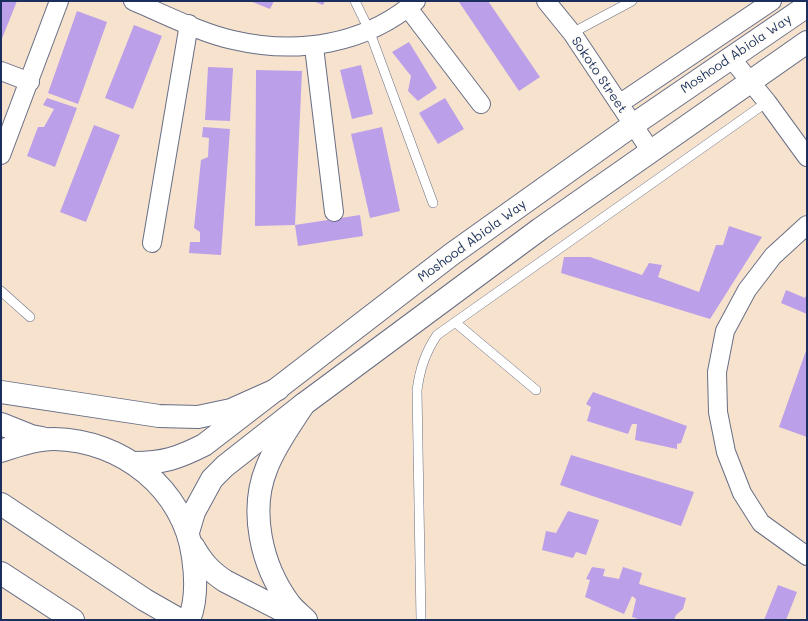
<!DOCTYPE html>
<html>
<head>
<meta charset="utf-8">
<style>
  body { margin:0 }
  #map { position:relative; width:808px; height:621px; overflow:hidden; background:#f7e3cd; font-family:Mali,sans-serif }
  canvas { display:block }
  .frame { position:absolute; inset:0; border:2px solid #1b2f5e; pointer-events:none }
</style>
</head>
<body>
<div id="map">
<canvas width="808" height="621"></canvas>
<div class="frame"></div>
</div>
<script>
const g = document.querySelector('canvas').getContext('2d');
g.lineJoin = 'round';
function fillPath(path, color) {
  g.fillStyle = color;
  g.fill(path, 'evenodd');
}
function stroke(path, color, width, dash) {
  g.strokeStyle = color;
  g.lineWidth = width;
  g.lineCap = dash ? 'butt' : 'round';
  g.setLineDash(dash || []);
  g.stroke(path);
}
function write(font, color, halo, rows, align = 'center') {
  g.font = font + ' Mali,sans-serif';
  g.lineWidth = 4;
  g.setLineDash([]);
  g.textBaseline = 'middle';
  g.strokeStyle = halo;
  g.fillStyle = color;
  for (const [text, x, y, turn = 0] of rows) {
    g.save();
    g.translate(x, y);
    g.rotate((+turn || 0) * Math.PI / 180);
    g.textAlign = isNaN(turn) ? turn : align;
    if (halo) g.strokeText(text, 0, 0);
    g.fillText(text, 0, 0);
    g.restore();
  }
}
const building = new Path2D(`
  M1 1H17L1 41Z
  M250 1H274L270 9Z
  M313 1H325L323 5Z
  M461 1H488L540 77 519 91 459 2Z
  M77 11 107 22 78 104 48 93Z
  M134 25 162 36 133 109 105 98Z
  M409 42 437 88 418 101 408 91 411 76 392 52Z
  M361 65 373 114 352 119 340 70Z
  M208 67 233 68 230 121 205 120Z
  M256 70 302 71 295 225 255 226Z
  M47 98 77 108 55 167 27 156 38 127H44L54 109 43 105Z
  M445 98 464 129 438 144 419 113Z
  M94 125 120 135 86 222 60 212Z
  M203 127 230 129 221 255 189 253 190 242H200V232L194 228 201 160 208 157 209 138 202 137Z
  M382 127 400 211 370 218 351 134Z
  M360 215 363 236 298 246 295 225Z
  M729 226 762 237 710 319 561 273 564 257H590L642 275 649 263 662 265 658 277 699 292 716 245H723Z
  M786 290 805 298 807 292V314L781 303Z
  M807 348V437L779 427Z
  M593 392 687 426 681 443 677 444V449L635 440 637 424H632L628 434 587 421 591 407 586 404Z
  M571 455 694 492 681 526 560 485Z
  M568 511 599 520 586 555 576 552 573 558 542 550 546 531 556 533Z
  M592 567 605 569 603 576 619 579 623 567 642 573 639 584 686 598 683 609 676 615 674 620H641L632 617 636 599 632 596 624 614 585 597 590 580 586 579Z
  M778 585 797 592 786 620H764Z`);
const lane = new Path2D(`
  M355 1 369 30 433 203
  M572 33 632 1
  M1 291 30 317
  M456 323 536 390
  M421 620 417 390C420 369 425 353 437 335L767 102`);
const street = new Path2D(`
  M133 1C164 14 201 33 233 40 297 55 365 45 416 1
  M546 1 572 33 650 150
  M408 8 481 104
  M314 47 334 212
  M731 58 767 102 807 157
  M1 71 30 82
  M619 104 772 1
  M1 155 59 1
  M807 225 773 256 747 290 725 331 717 372 718 412 726 452 742 493 761 523 807 556
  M152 243 189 24`);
const secondary = new Path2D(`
  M134 463C164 463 178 458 204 445L452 254 633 125 807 6
  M188 532 194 512 212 479 225 466 304 404 540 229 807 42`);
const highway = new Path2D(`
  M1 392 159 416 198 417 231 410 278 389
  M304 404C291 424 276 444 267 467 249 510 261 565 289 603 293 609 300 614 306 620
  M1 424 31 436 42 438
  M1 451C18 445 36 439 54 439 122 440 184 489 193 557 196 577 197 600 189 620
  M1 504 145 600 180 620
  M193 546C202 562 210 571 225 581L299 619
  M1 573 73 620`);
const streetNames = [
  ["Moshood Abiola Way",736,54,-34],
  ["Sokoto Street",599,75,56],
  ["Moshood Abiola Way",472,241,-36]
];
fillPath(building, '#bb9fe9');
stroke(lane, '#686e85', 10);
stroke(street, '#686e85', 20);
stroke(secondary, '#686e85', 24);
stroke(highway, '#686e85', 24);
stroke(lane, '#fff', 9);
stroke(street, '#fff', 18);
stroke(secondary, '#fff', 22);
stroke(highway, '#fff', 22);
write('13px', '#1b2f5e', '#fdfcf7', streetNames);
</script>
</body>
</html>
